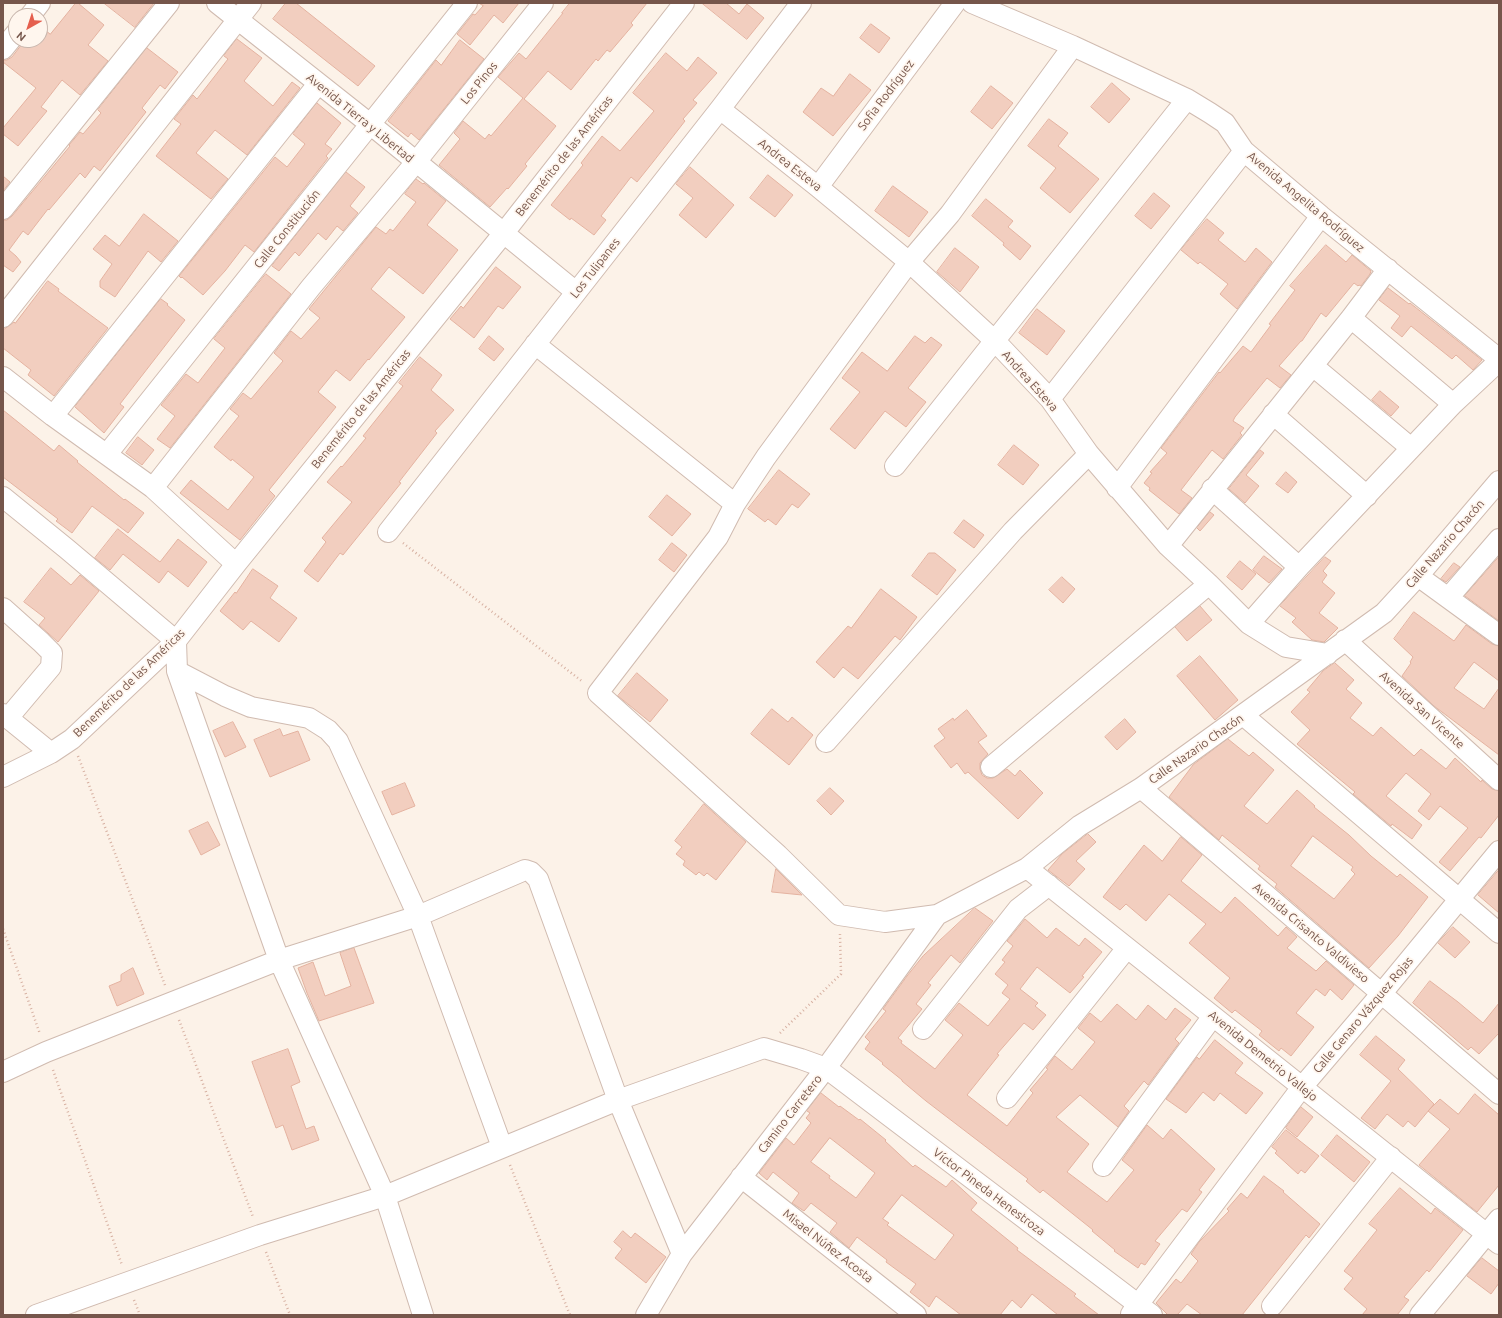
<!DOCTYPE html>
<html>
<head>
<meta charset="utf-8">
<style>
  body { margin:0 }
  #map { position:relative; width:1502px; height:1318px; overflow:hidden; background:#fcf2e8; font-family:Ubuntu,sans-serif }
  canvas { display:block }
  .frame { position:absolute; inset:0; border:4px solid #76564b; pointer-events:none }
  .north { position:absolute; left:8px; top:8px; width:40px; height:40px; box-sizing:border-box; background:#fff6ee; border:1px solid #c8b6ad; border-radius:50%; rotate:219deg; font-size:11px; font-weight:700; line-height:16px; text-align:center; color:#76564b }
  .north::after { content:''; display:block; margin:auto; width:14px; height:18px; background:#e55f4e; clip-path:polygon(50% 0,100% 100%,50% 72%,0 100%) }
</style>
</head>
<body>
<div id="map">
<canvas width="1502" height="1318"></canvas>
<div class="frame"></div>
<div class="north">N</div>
</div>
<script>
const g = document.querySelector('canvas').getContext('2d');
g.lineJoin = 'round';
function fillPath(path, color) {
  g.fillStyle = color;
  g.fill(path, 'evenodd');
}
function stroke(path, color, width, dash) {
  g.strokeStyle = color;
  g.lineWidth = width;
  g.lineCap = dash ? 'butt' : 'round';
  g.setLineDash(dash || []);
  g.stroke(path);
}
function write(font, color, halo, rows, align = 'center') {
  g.font = font + ' Ubuntu,sans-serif';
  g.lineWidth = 3.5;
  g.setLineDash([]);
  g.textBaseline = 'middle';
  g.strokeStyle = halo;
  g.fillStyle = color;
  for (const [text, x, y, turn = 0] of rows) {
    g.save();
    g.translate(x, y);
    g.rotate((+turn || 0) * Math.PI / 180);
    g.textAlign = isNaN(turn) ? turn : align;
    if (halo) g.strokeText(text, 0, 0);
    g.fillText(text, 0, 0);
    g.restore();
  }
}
const building = new Path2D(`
  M76 3H78L104 25 88 45 108 61 80 95 62 80 41 107 47 111 18 146 3 134V128L36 88 3 62V60H7L12 57 25 40H40V26L50 34Z
  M104 3H154L135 27Z
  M286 3H296L375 66 358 86 273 19Z
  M479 3H519L503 23 494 15 470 45 457 34 473 14 475 15 483 6Z
  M570 3H647L631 23 633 25 610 52 607 50 598 61 596 59 571 90 548 71 524 99 556 126 525 164 527 166 508 189 507 188 490 207 439 165 460 139 454 133 463 121 485 139 489 134 491 136 523 98 498 77 519 53 526 59 563 13H562Z
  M702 3H726L739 14 747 4 764 18 747 39Z
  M871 24 890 38 879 53 860 38Z
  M237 39 262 58 244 81 273 106 292 82 300 88 247 155 215 130 196 153 228 179 211 199 156 156 181 124 174 119 193 95 197 99 228 59 224 56Z
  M460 40 484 59 419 140 411 133 408 137 388 121 436 60 441 65Z
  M147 48 178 72 165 89 160 85 142 108 146 112 100 171 94 166 85 178 80 173 49 210 48 209 28 235 23 231 9 250 16 256 21 262 13 272 3 265V220H7L12 216 70 146 69 145 80 132 83 134 101 113 98 110Z
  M666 53 687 71 698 57 717 73 693 100 697 103 683 119 685 121 653 162 637 182 631 177 601 216 606 220 594 235 571 218 570 220 551 205 583 165 581 163 602 136 620 151 654 111 633 93Z
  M850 74 871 90 833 136 803 112 821 88 833 96Z
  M1112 83 1130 99 1109 123 1091 107Z
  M991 86 1013 103 992 129 971 112Z
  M317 103 341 123 325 144 332 149 326 156 328 158 254 252 245 245 225 271 203 295 182 277 181 278 179 276 275 157 287 167 305 144 293 134Z
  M1049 119 1068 133 1058 146 1099 179 1070 213 1040 188 1056 168 1028 146Z
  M690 167 734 205 706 238 679 215 693 198 676 184Z
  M346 172 365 187 350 206 358 213 343 231 337 226 326 240 318 233 299 256 295 252 279 271 272 266Z
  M768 175 793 195 775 217 750 198Z
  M3 176 10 182 3 191Z
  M416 179 423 184 424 183 446 201 427 225 458 250 423 294 389 267 371 289 405 317 369 360 368 359 350 381 336 370 318 392 336 407 269 490 275 496 240 540 180 493 191 480 228 510 254 477 232 459 231 461 214 447 239 416 230 409 243 393 251 399 283 361 274 353 291 331 301 339 320 318 309 309 376 227 386 234 390 229 393 231 416 202 405 194Z
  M893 186 928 212 909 237 875 211Z
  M1154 193 1170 206 1151 229 1135 216Z
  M986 199 1013 221 1008 227 1031 246 1020 260 1003 245 1004 243 972 216Z
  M144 214 178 241 161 262 148 251 115 297 100 287V281L112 264 93 249 105 235 119 246Z
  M1207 219 1224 233 1218 240 1245 262 1256 248 1272 262 1237 309 1220 294 1228 284 1200 262 1198 264 1181 250Z
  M1326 245 1346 262 1352 255 1371 271 1370 274 1361 286 1359 285 1358 286 1354 283 1326 317 1321 313 1302 341H1301L1279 366 1291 375 1280 388 1267 378 1235 417 1233 421 1244 428 1240 433 1242 435 1223 459 1212 450 1181 490 1192 498 1179 514 1149 490 1150 488 1144 483 1152 473 1150 472 1167 453 1161 448 1219 372 1220 373 1243 346 1251 352 1271 325 1269 324 1295 290 1290 286Z
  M955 248 979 267 960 292 937 272Z
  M496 267 521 287 503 309 498 306 474 338 450 319 461 306 463 308Z
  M266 274 291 294 170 448 157 439 175 416 161 405 186 374 198 383 225 348 214 339Z
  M48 281 59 289 58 291 108 328 54 396 28 375 31 370 3 348V330L14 322 15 323Z
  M1388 288 1409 304 1410 303 1482 360 1473 370 1456 355 1452 359 1411 326 1402 337 1391 328 1400 316 1379 300Z
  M161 299 168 304 167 305 185 320 120 404 124 407 104 433 75 407Z
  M1037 309 1065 331 1047 355 1019 333Z
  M489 336 504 349 494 361 479 349Z
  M915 336 925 343 931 337 942 345 908 388 926 402 906 427 885 411 855 449 830 429 860 392 842 378 862 352 887 371Z
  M420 357 442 375 431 390 454 410 435 431 437 433 399 482 401 483 343 555 340 553 318 582 304 571 326 542 322 538 352 502 327 482 341 466 342 467 366 438 363 436 403 386 399 383Z
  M1380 391 1399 407 1391 416 1372 400Z
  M3 410 54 451 59 445 78 461 77 462 124 500 125 499 144 513 128 533 92 506 72 533 56 521 58 519 3 477Z
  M138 437 154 450 142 465 126 453Z
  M1014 445 1039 465 1023 485 998 465Z
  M1260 450 1264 453 1246 475 1259 486 1245 503 1229 489Z
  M779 470 810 494 798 508 792 504 776 525 768 519 765 522 748 509Z
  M1286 472 1297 482 1288 493 1276 484Z
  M667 495 691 514 672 536 649 517Z
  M1210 512 1214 515 1200 531 1197 528Z
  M964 520 984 535 974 548 954 533Z
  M118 529 160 562 178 539 207 562 188 587 168 571 159 583 123 554 110 570 95 558Z
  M672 543 687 555 674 572 659 560Z
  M929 553H935L956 570 937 595 912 576Z
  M1264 556 1282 569 1269 583 1253 570Z
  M1325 557 1331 561 1323 571 1327 575 1322 582 1335 593 1319 613 1338 628 1324 642 1312 640 1292 622 1296 618 1280 606Z
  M1499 557V621L1465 596Z
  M1240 561 1256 574 1242 590 1227 577Z
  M1454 563 1460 567 1446 582 1441 579Z
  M51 568 71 585 80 575 99 591 58 642 39 625 45 618 24 602Z
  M253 569 278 586 270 598 297 618 279 642 251 621 243 630 220 611 235 592 236 593Z
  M1062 577 1075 589 1063 603 1049 590Z
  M881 589 917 617 900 640 895 636 858 679 843 667 834 678 816 662 848 626 851 628Z
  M1200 606 1212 620 1187 641 1175 627Z
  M1414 612 1454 641 1466 625 1492 644 1499 646V681L1474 662 1454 688 1484 709 1499 688V755L1434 706 1402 676 1411 663 1410 662 1413 657 1394 639Z
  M1200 656 1238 700 1215 720 1177 676Z
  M1335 663 1354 680 1346 689 1362 703 1350 718 1373 736 1381 727 1414 756 1421 749 1446 769 1455 758 1481 782 1482 780 1492 789 1499 791V815L1481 838 1479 837 1450 871 1439 862 1468 828 1440 806 1429 820 1418 811 1431 794 1406 773 1386 796 1422 825 1412 839 1392 824 1391 826 1353 794 1355 792 1297 744 1310 730 1291 712 1310 692 1307 690 1323 671Z
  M637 673 668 700 650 722 618 696Z
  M772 709 788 722 792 717 813 735 789 765 751 734Z
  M967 710 987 736 978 742 988 754 980 763V769L982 775 987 778H993L1007 769 1015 776 1020 770 1043 793 1018 819 968 772 965 774 957 763 951 768 934 746 945 738 938 729 953 718 954 720Z
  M1125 719 1136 732 1117 750 1105 737Z
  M233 722 246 747 225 757 213 731Z
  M280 729 283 736 298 731 310 760 270 777 254 740Z
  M1228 739 1249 756 1253 752 1274 770 1244 806 1267 824 1297 790 1315 806 1314 807 1349 835 1371 856 1397 877 1400 874 1428 897 1398 936 1369 968 1275 887 1277 884 1258 869 1260 866 1222 835 1219 840 1169 797 1193 765ZM1313 836 1353 867 1351 870 1355 874 1334 899 1291 866Z
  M405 783 415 806 392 815 382 792Z
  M830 788 844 801 831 815 817 801Z
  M704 804 746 842 716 880 707 873 704 876 699 872 696 875 683 865 685 861 676 854 682 847 675 841Z
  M208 822 220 845 201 855 189 831Z
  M1088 834 1096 842 1076 861 1085 869 1069 886 1048 870 1062 854Z
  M1181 837 1202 855 1181 881 1221 913 1235 897 1278 936 1286 927 1297 937 1287 948 1316 971 1326 961 1354 985 1342 1000 1330 989 1325 996 1316 989 1296 1013 1314 1027 1291 1056 1281 1048 1279 1051 1259 1035 1262 1031 1235 1010 1232 1013 1214 998 1230 978 1189 943 1206 924 1169 894 1146 921 1126 904 1120 910 1103 897 1144 845 1162 861Z
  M776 869 802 895 772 892Z
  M1499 870V913L1478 895Z
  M975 908 993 921 960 963 951 955 928 983 931 985 916 1004 922 1009 898 1038 902 1041 901 1043 935 1069 963 1035 945 1020 959 1003 988 1026 1010 999 1002 993 1008 985 995 974 1005 962 1002 960 1013 946 1007 941 1025 919 1047 938 1056 928 1079 946 1085 938 1102 952 1082 976 1084 977 1070 993 1037 967 1020 989 1038 1003 1035 1006 1046 1015 1033 1030 1024 1023 997 1054 999 1055 967 1095 1007 1126 1033 1093 1030 1090 1048 1069 1046 1068 1055 1056 1072 1070 1095 1042 1078 1028 1090 1013 1101 1022 1117 1004 1136 1020 1148 1005 1166 1020 1175 1008 1191 1020 1175 1039 1179 1043 1148 1085 1144 1081 1124 1106 1129 1111 1118 1127 1080 1095 1056 1117 1089 1144 1067 1172 1107 1202 1134 1170 1122 1160 1147 1125 1163 1139 1171 1129 1215 1169 1199 1190 1202 1192 1187 1212 1182 1209 1155 1241 1160 1244 1145 1265 1141 1263 1138 1268 1114 1251 1115 1250 1092 1231 1093 1230 1043 1190 1040 1193 1026 1181 1028 1179 926 1101 902 1081V1080L882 1064 883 1063 865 1049 870 1042 865 1037 886 1011 883 1009 907 976 923 956Z
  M1453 927 1470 942 1455 958 1438 943Z
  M354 948 374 1003 319 1021 307 993 298 968 313 962 325 996 351 986 340 953Z
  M133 968 144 994 117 1006 109 986 121 981V975Z
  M1430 981 1458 1002 1483 1023 1499 1003V1033L1479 1054 1471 1047 1468 1050 1413 1003Z
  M1376 1036 1405 1060 1398 1069 1434 1104 1415 1127 1408 1121 1403 1127 1387 1114 1375 1129 1361 1118 1391 1081 1360 1055Z
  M1215 1040 1243 1063 1235 1073 1263 1093 1246 1114 1220 1093 1214 1101 1203 1092 1186 1113 1166 1099 1197 1057 1199 1059Z
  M288 1049 300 1082 291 1086 306 1129 314 1126 319 1140 292 1150 283 1125 276 1128 252 1062Z
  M821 1093 839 1107 840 1106 859 1120 860 1119 886 1140 885 1141 913 1167 915 1165 946 1187 952 1180 977 1203 971 1210 1018 1248 1017 1250 1076 1294 1074 1296 1099 1315H1058L1032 1294 1021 1308 1012 1300 1000 1315H961L936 1296 929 1307 910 1292 916 1284 886 1262 887 1260 857 1237 849 1248 830 1232 837 1223 811 1203 804 1211 792 1203 799 1193 773 1172 767 1180 759 1173 786 1138 794 1145 811 1123 806 1118 810 1113 807 1111ZM830 1138 875 1173 856 1198 829 1178 830 1176 811 1162ZM902 1195 954 1235 935 1260 887 1225 889 1223 883 1219Z
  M1475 1094 1499 1115V1185L1477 1212 1419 1165 1450 1129 1428 1111 1440 1099 1458 1114Z
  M1301 1107 1313 1117 1297 1137 1286 1128Z
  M1286 1130 1319 1156 1305 1173 1301 1170 1298 1174 1275 1153 1277 1151 1272 1147Z
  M1337 1135 1370 1162 1354 1182 1321 1155Z
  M1264 1176 1284 1191 1283 1192 1320 1224 1309 1238 1306 1235 1242 1315H1202L1187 1304 1177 1315H1168L1156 1303 1176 1279 1181 1283 1198 1261 1191 1254 1199 1242 1229 1211 1227 1209 1241 1193 1247 1198Z
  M1400 1188 1431 1214 1435 1208 1463 1230 1429 1272 1427 1270 1404 1297 1409 1300 1397 1315H1362L1367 1309 1344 1289 1353 1278 1344 1271 1377 1230 1369 1224Z
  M623 1231 631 1238 635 1233 666 1257 646 1283 615 1258 622 1249 614 1242Z
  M1482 1258 1499 1271V1283L1491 1294 1467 1276Z`);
const path = new Path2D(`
  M403 543 583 682
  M78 756 165 985
  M3 929 40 1034
  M179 1020 253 1217
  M780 1033 841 974 840 934
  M53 1070 122 1265
  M510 1165 570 1315
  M266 1252 290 1315
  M134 1300 140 1315`);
const street = new Path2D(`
  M217 3 370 124 576 292
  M972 3 1073 46 1187 99 1210 113 1225 123 1244 151 1321 216 1499 359
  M30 16 40 3
  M1073 46 950 214 909 262 766 457 735 504 718 537 598 693 778 855 839 915 885 922 937 915 1027 868 1079 826 1141 788 1384 613 1418 576 1499 481
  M3 49 16 33
  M720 109 818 187 909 262 995 341 1050 399 1089 454 1168 546 1209 584 1249 624 1286 647 1328 654
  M818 187 955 3
  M3 209 169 3
  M3 317 251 3
  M1351 318 1453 404
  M535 344 735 504
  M1313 366 1411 448
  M3 377 53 416 153 488 236 564
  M1050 399 1244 151
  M1273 414 1367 496
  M53 416 318 84
  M107 454 467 3
  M895 466 1187 99
  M153 488 311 287 416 162 543 3
  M1117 488 1321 216
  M1212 489 1299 567
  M3 497 67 549 176 641 177 671 279 960 385 1196 423 1315
  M388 532 720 109 801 3
  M1168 546 1351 318 1388 269
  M1418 576 1499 635
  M1449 597 1499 539
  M3 608 41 642 52 653 51 667 8 718
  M1249 624 1299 567 1453 404 1499 361
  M1345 640 1499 780
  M177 671 225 696 251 707 309 718 328 730 338 741 418 916 502 1147
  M3 714 51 753
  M1243 715 1499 933
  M826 742 1013 531 1089 454
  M991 767 1209 584
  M3 777 51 753 72 739 176 641 236 564 503 234 684 3
  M1141 788 1499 1094
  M1027 868 1499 1244
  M923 1029 1018 909 1049 885
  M3 1072 46 1052 279 960 418 916 525 870 531 872 538 879 618 1100 682 1254
  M1007 1098 1127 948
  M1103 1166 1213 1016
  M741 1177 916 1315
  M1272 1306 1391 1157
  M1131 1314 1302 1087 1382 993 1499 851
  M36 1315 260 1235 385 1196 618 1100 764 1048 801 1059 826 1068 1152 1315
  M646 1315 682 1254 826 1068 937 915
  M1420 1315 1499 1219`);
const streetNames = [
  ["Los Pinos",479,83,-51],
  ["Sofia Rodríguez",886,95,-53],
  ["Avenida Tierra y Libertad",360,118,39],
  ["Benemérito de las Américas",564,156,-52],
  ["Andrea Esteva",790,165,38],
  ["Avenida Angelita Rodríguez",1306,202,40],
  ["Calle Constitución",287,229,-51],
  ["Los Tulipanes",595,268,-52],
  ["Andrea Esteva",1030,381,48],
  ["Benemérito de las Américas",361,409,-51],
  ["Calle Nazario Chacón",1445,544,-49],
  ["Benemérito de las Américas",129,683,-44],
  ["Avenida San Vicente",1422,710,42],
  ["Calle Nazario Chacón",1196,749,-35],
  ["Avenida Crisanto Valdivieso",1311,933,40],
  ["Calle Genaro Vázquez Rojas",1363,1015,-50],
  ["Avenida Demetrio Vallejo",1263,1056,39],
  ["Camino Carretero",790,1114,-52],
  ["Víctor Pineda Henestroza",989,1192,37],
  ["Misael Núñez Acosta",828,1246,38]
];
fillPath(building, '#f2cebf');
stroke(building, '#e4b2a0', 1);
stroke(street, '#d0bbb0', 22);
stroke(path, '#d7b1a2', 2.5, [1, 3]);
stroke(street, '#fff', 20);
write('12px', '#76564b', '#fff6ee', streetNames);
</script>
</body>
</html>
